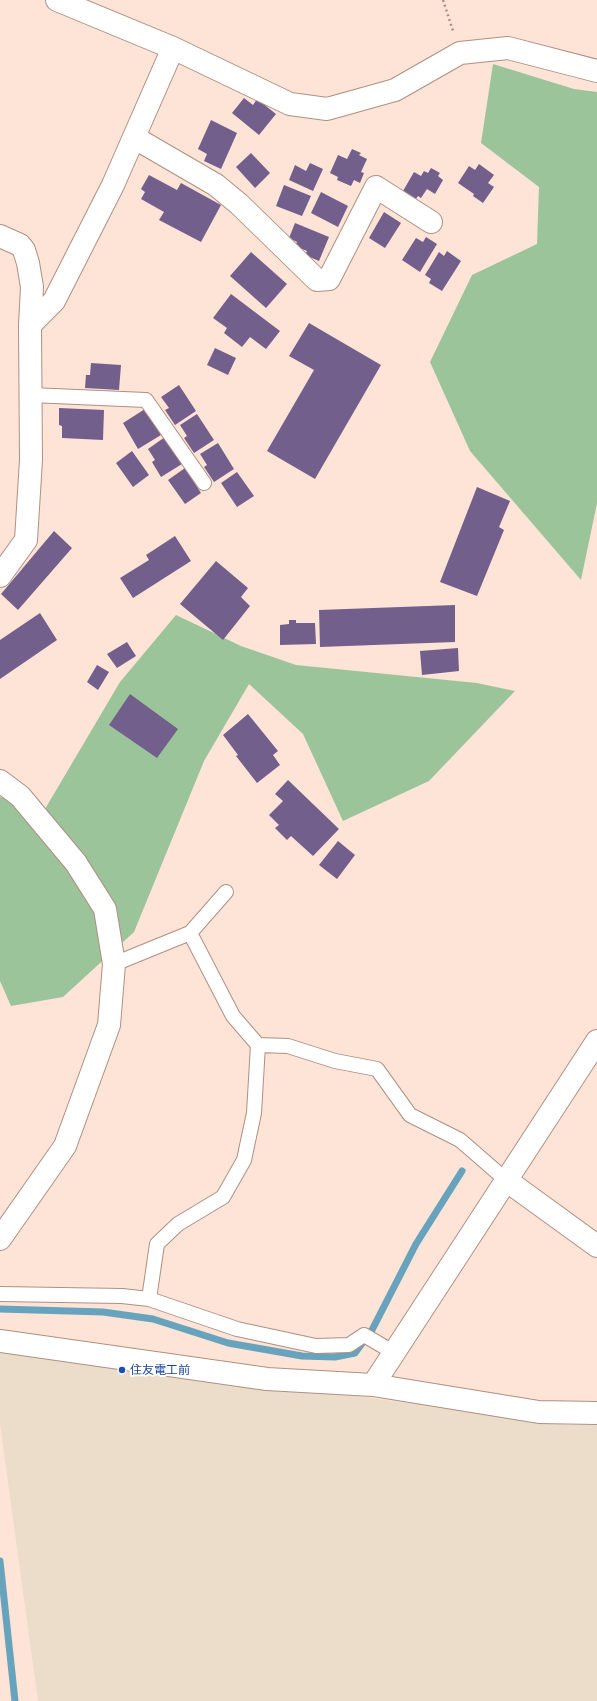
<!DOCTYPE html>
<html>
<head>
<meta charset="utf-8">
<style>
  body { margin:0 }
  canvas { display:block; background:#fee3d7 }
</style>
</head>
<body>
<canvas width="597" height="1701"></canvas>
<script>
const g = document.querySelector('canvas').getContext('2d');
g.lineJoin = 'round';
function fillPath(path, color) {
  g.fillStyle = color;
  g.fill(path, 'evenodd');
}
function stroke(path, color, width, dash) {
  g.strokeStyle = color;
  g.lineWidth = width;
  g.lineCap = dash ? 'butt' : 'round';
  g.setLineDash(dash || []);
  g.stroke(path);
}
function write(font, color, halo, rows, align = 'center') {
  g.font = font + ' Mulish,"Noto Sans JP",sans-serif';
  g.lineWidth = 4;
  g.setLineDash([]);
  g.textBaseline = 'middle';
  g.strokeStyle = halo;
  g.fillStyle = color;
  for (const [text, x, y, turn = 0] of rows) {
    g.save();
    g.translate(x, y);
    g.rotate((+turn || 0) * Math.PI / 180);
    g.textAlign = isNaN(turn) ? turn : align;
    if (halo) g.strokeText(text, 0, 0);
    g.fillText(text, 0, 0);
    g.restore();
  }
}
const industrial = new Path2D(`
  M0 1351 350 1395 566 1425H597V1701H38L0 1424Z`);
const forest = new Path2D(`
  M493 64 574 89 597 92V503L581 580 470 451 430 362 472 275 537 244 539 187 481 143Z
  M176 615 241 646 296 665 477 683 515 691 429 781 343 821 303 734 249 684 204 761 134 932 63 997 11 1006 0 981V797L45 809 120 682Z`);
const stream = new Path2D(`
  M0 1309 103 1312 153 1319 228 1343 302 1356 335 1357 355 1353 372 1330 416 1244 462 1171
  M0 1561 15 1701`);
const building = new Path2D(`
  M244 98 253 105 257 99 276 114 259 135 232 113Z
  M211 120 237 133 221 169 204 161 207 154 198 149Z
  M352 149 361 153 359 155 367 159 361 172 364 173 360 183 354 180 351 186 337 180 338 177 330 173 338 155 347 159Z
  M251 153 270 173 255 188 236 167Z
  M310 163 323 169 313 191 289 180 295 165 306 171Z
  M479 164 494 175 488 183 494 187 483 203 473 196 474 194 458 183 469 166 475 170Z
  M431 168 440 173 438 176 443 180 435 194 427 189 421 198 418 196 416 199 403 191 414 172 421 176 424 171 428 173Z
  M149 175 177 190 181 183 221 205 201 242 159 220 164 212 141 199 145 192 141 189Z
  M284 185 311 196 302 216 276 206Z
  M321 192 348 206 338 227 311 213Z
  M384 212 401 223 385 248 369 238Z
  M295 223 329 237 319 261 305 255 307 251 295 246 297 242 289 238Z
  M426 237 437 244 420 272 402 260 416 238 423 242Z
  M447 251 461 261 442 291 429 283 431 279 425 275 439 252 444 256Z
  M251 252 287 284 266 308 230 276Z
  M231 294 280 331 266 349 250 337 242 347 224 333 227 328 213 318Z
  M309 323 381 365 315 479 267 451 314 370 289 356Z
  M215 348 236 358 228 375 207 365Z
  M91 363 121 365 119 390 85 388 86 375H90Z
  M179 385 196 411 175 425 165 410 169 408 161 397Z
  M59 408 104 410 103 440 62 438V426L59 425Z
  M145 409 161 435 138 449 123 423Z
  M197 414 214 440 194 453 184 438 187 436 180 425Z
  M165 437 182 464 161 477 152 462 155 460 148 449Z
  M218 443 234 469 214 482 204 467 207 465 200 454Z
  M132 451 149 475 133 487 116 463Z
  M185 468 201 493 185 504 168 480Z
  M237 472 254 496 237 507 221 483Z
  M477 487 510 501 499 527 504 530 477 596 440 582Z
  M54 531 72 548 18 610 1 594Z
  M175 536 191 561 133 598 120 578 149 560 146 555Z
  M216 561 248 588 241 597 250 606 223 640 180 604Z
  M455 605V642L320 647 319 610Z
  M40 613 57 640 0 679V640Z
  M289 620H296V623H315L316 644 280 645V625L289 624Z
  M127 642 136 656 117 668 107 654Z
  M458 648 459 671 422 675 420 651Z
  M97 665 109 672 98 690 87 682Z
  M130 694 178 729 157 758 109 725Z
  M248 714 278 751 273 755 280 765 257 783 236 756 238 755 223 735Z
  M288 780 339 829 313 856 291 836 287 840 275 828 279 825 269 815 283 801 275 794Z
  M338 841 355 855 337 879 319 865Z`);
const path = new Path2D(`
  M443 0 453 31`);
const service = new Path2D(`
  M31 395 146 400 204 483
  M190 933 233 1016 258 1045 288 1046 335 1061 377 1069 410 1115 460 1140 506 1180
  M114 964 190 933 226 892
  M0 1294 122 1296 149 1299 237 1329 316 1346 349 1345 364 1335 393 1352
  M149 1299 157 1244 178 1224 223 1197 244 1160 254 1113 258 1045`);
const minor = new Path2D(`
  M57 0 173 48 290 104 327 109 395 90 460 53 508 48 597 71
  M135 138 216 185 239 204 317 280 329 279 376 187 431 222
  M0 236 20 245 24 250 28 263 32 287 30 325 31 460 26 540 0 576
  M30 325 54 301 113 185 173 48
  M0 781 20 796 76 863 105 909 114 964 109 1025 65 1146 0 1239
  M506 1180 597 1246`);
const tertiary = new Path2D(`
  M0 1341 267 1379 373 1385 539 1412 597 1413
  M373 1385 597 1041`);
const markers = [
  [122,1370,4,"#1a4fb4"]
];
const transitNames = [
  ["住友電工前",130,1370]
];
fillPath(industrial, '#ecddca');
fillPath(forest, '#9cc49b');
stroke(stream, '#68a3bd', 7);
fillPath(building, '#735f8c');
stroke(service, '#af9082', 16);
stroke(minor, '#af9082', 24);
stroke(tertiary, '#af9082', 24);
stroke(path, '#a38f86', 2.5, [2, 3]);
stroke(service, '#fff', 14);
stroke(minor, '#fff', 22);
stroke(tertiary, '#fff', 22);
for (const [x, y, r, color] of markers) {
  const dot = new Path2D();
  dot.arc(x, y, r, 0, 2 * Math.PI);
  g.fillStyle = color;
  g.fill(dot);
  stroke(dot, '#fff', 1.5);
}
write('12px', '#164399', '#fff', transitNames, 'left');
</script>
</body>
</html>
